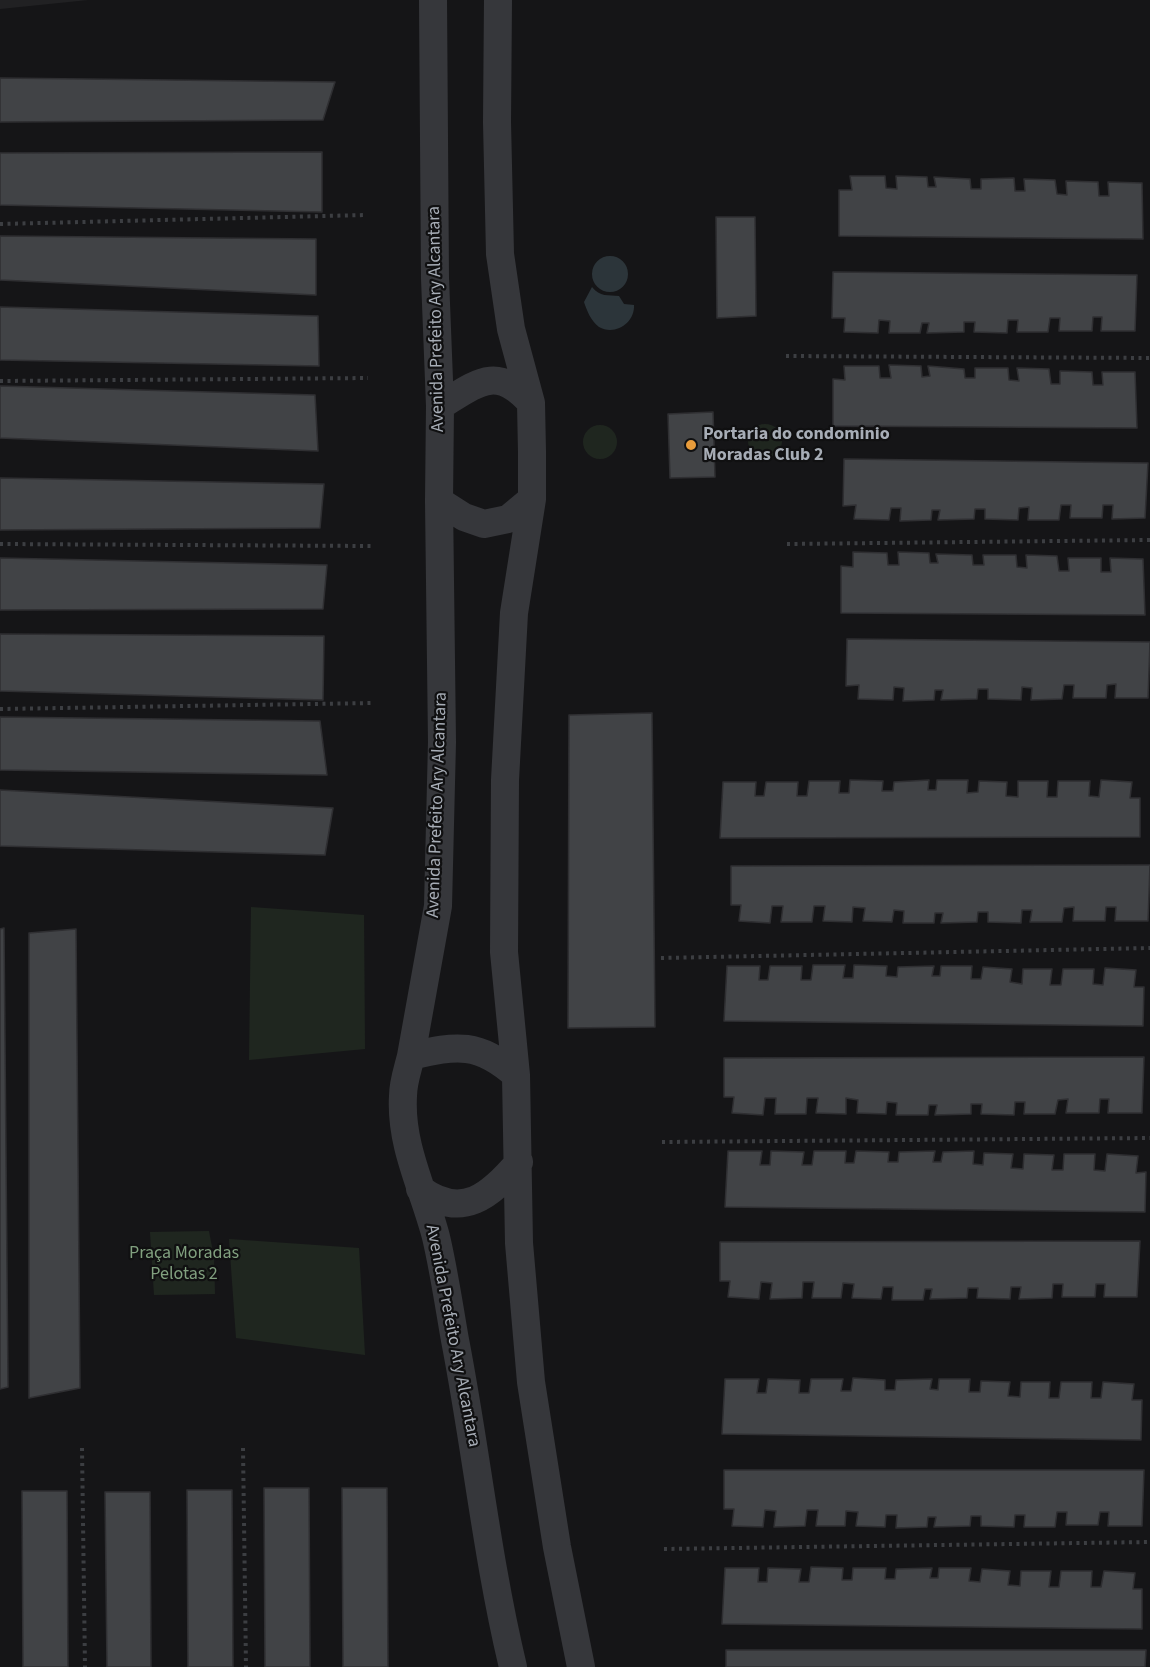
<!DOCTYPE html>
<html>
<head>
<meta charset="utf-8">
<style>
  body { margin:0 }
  canvas { display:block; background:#151517 }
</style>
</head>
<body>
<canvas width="1150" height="1667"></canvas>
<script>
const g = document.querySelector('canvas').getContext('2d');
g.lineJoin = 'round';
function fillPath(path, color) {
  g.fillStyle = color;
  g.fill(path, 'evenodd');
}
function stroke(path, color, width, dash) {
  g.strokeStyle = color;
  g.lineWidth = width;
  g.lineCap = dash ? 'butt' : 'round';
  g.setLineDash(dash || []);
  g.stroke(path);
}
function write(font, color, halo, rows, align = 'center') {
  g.font = font + ' "Source Sans 3",sans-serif';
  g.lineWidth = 4.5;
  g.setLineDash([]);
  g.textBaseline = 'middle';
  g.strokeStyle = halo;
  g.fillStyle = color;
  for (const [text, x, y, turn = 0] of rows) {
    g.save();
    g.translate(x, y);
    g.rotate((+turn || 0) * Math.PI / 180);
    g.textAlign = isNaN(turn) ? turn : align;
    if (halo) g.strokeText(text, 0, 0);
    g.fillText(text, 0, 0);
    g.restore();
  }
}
const built = new Path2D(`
  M0 0H88L0 9Z`);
const green = new Path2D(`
  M748 441a17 17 0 1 1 34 0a17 17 0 1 1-34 0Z
  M583 442a17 17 0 1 1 34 0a17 17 0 1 1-34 0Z
  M251 907 364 915 365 1049 249 1060Z
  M209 1231 214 1258 215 1294 154 1295 150 1232Z
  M229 1239 359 1248 365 1355 236 1338Z`);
const water = new Path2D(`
  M592 274a18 18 0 1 1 36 0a18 18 0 1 1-36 0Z
  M592 287C600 297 608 295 619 296L624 304 634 305C635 323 615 336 599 327 591 321 587 311 584 302Z`);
const building = new Path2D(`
  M0 78 335 82 323 120 0 122Z
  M322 152V212L0 205V153Z
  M850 176H885L886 188 897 189 896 176 927 177 928 187H936L934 177 970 179 971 189H981V179L1014 178 1015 191H1025L1024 179 1055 180 1057 194 1067 195 1066 181 1098 182 1099 196H1109L1108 182 1142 183 1143 239 839 236V190H852Z
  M716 217H755L756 316 717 318Z
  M0 236 316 239V295L0 280Z
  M833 272 1137 275 1135 331H1101L1102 317H1093L1092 331H1059L1060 318H1050L1048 332H1017L1018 320H1008L1007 333 974 332 975 322H964V332L927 333 929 323H922L920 333H889L890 321 879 320 878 333 844 332 845 318H832Z
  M0 307 318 316 319 366 0 360Z
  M889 365 921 366 922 377 930 376 928 366 964 369 965 378H975V368H1008L1009 380 1019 381 1017 368 1049 369 1051 384H1060V371L1092 372 1093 385H1103L1102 372H1135L1137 428 833 426V379L845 380 844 366H879L880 378H891Z
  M0 386 315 395 318 451 0 438Z
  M713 412 715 477 670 478 668 414Z
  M844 459 1148 463 1145 518 1112 519 1113 505H1103L1102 518H1070L1071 505H1061L1059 520H1028L1029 507 1019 508 1018 520 985 519V509H975L974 519 938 520 940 510H932L931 520 900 521 901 508H891L889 520 854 519 856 505 843 506Z
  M0 478 324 484 320 528 0 530Z
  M853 552 887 553 888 565H899L898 552 929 553 930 563H938L936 554 972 555 973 565H984L983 555H1016L1017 567 1027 568 1026 555 1057 556 1059 571H1069L1068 558H1101V572H1111L1110 558 1143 559 1145 615 841 613V566L853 567Z
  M0 558 327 565 323 609 0 610Z
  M0 634 324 636 323 700 0 691Z
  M847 639 1150 642 1148 698H1115L1116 684 1107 685 1106 698H1073L1074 685H1064L1062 699 1031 700 1032 688 1022 687 1021 700 988 699V689H978L977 699 941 700 943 690H935L934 700 903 701 904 688 894 687 893 700 858 699 859 685 846 686Z
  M652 713 655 1027 568 1028 569 715Z
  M0 717 320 721 327 775 0 770Z
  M850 780 883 781 882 791H893L894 782 929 780 928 790H936L937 780H968L967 793 978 792 979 781 1007 782 1006 796 1018 797V781H1048L1047 797H1057L1058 781H1090L1089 796 1099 797 1101 780 1132 782 1130 798H1140V837L720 838 723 782H756L755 796H764L766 782H798L797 796H807L809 781H840L839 793H849Z
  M0 790 333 808 325 855 0 846Z
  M1150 865 1148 921H1115L1116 907H1106L1105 921H1073L1074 907 1064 908 1062 922H1030L1032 910H1022L1021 923 988 922V912H978L977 922 941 923 943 913H935L934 923H903L904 911 894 910 892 922 863 921 865 908 853 907 852 922 823 921 825 906H814L812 922H781L783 906H772L770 923 739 921 741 905H731V866Z
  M4 928 8 1387 0 1389V929Z
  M76 929 80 1388 29 1398V933Z
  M813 965H845L843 978H853L854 965 887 966 886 976 897 977 898 967 934 966 932 976H940L941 966H972L971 979H981L983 967 1012 969 1010 982 1022 984 1023 969H1052L1050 985H1061L1063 969H1094L1093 984 1103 985 1105 968 1136 970 1134 987H1144L1143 1026 724 1021 727 966H760L759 980H768L770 966H802L801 980H811Z
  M1144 1057 1142 1113H1108L1109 1099H1100L1099 1113H1066L1068 1099 1058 1100 1055 1114H1024L1025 1102H1015L1014 1115 981 1114 982 1104H971V1114L935 1115 937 1105H929L928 1115H896L897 1103 887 1102 886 1114 857 1113 858 1100 846 1098V1114L816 1113 818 1098H807L806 1114H775L776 1098H765L763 1115 732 1113 734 1097H724V1058Z
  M728 1151H762L760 1165H770L771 1151 804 1152 802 1165H812L814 1151H846L845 1163H854L856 1151 889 1152 888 1162H898L899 1152 935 1151 933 1162H941L943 1152 974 1151 973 1164 983 1165 984 1153 1013 1154 1011 1168 1023 1169 1024 1154 1054 1155 1052 1170H1063L1064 1154H1095L1094 1170 1105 1171 1107 1154 1138 1156 1136 1173 1146 1172 1145 1212 725 1207Z
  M1140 1241 1137 1297H1104L1105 1284H1096L1095 1297H1062L1063 1284H1053L1052 1298 1019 1299 1021 1287H1011L1010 1299 977 1298 978 1288H968L967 1298 930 1299 932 1289H925L923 1300H892L893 1287H883L881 1299 852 1298 854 1284 843 1283 841 1298H812L814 1282H803L802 1298 770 1299 772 1283 761 1282 759 1299 728 1297 730 1281H720V1242Z
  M853 1378 885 1380V1390H895L896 1380 932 1379 930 1389 938 1390 939 1379H970L969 1392H980L981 1381 1010 1382 1008 1396 1020 1397 1021 1382H1050L1049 1398H1059L1061 1382H1092L1091 1398H1101L1103 1382 1134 1384 1132 1400H1142L1141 1440 722 1434 725 1379H759L757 1393H766L768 1379 800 1380 799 1393H809L811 1379H843L841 1391H851Z
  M724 1470H1144L1142 1526H1108L1109 1512H1100L1098 1525H1066L1067 1512H1057L1055 1527H1024L1025 1515H1015L1014 1527 981 1526V1516H971L970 1526 934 1527 936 1517H928L927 1527 896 1528 897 1515H886L885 1527 856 1526 858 1512 846 1511 845 1526H816L818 1510H807L805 1526 774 1527 776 1511 765 1510 763 1527 732 1526 734 1509H724Z
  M264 1488H309L310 1667H265Z
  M342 1488H387L388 1667H343Z
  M187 1490H232L233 1667H188Z
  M22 1491H67L68 1667H23Z
  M105 1492H150L151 1667H107Z
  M811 1567 843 1568 842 1580H852L853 1568H886L885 1579H895L896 1569 932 1568 930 1578H938L939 1568H971L969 1581 980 1582 982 1569 1010 1571 1008 1585 1020 1586 1021 1571H1051L1049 1587H1059L1061 1571H1092L1091 1587H1101L1104 1571 1135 1573 1133 1589H1142V1629L722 1624 725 1568H759L758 1582H767L768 1568 801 1569 799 1582H809Z
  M726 1650H1146L1145 1667H726Z`);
const path = new Path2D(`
  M0 224 365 215
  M786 356 1150 358
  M0 381 368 378
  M0 544 371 546
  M787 544 1150 540
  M0 709 374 703
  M661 958 1150 948
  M662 1142 1150 1138
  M82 1448 85 1667
  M243 1448 246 1667
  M664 1549 1150 1542`);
const minor = new Path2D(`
  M433 0 435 278 440 406 439 501 442 742 438 906 411 1056C408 1069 403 1082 403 1096 400 1146 424 1190 436 1237 444 1271 449 1306 455 1340 476 1448 487 1559 513 1667
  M498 0 497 122 500 254 511 329 531 403 532 452V499L514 613 505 780 504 952 516 1075 519 1243 531 1382 557 1547 581 1667
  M440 406C477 383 497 364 531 403
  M439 501 464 517 484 524 508 519 532 499
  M411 1056C457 1045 479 1042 516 1075
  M420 1189C462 1221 491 1195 519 1162`);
const markers = [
  [691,445,6,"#e89c3b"]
];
const streetNames = [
  ["Avenida Prefeito Ary Alcantara",437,319,-91],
  ["Avenida Prefeito Ary Alcantara",438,805,-88],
  ["Avenida Prefeito Ary Alcantara",452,1336,79]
];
const poiNames = [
  ["Portaria do condominio",703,435],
  ["Moradas Club 2",703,456]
];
const parkNames = [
  ["Praça Moradas",184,1254],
  ["Pelotas 2",184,1275]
];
fillPath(built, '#212123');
fillPath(green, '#1f261f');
fillPath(water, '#2c353a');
fillPath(building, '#414346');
stroke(building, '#2f2f32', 1.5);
stroke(path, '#3c3e42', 4, [3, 4.5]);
stroke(minor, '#36373b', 28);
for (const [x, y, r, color] of markers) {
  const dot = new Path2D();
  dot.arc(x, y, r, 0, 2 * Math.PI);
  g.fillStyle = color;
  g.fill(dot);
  stroke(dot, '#101011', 2);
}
write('18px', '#a7adb6', '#101011', streetNames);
write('bold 18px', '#a7adb6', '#101011', poiNames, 'left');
write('18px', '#81a07f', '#101011', parkNames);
</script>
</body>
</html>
